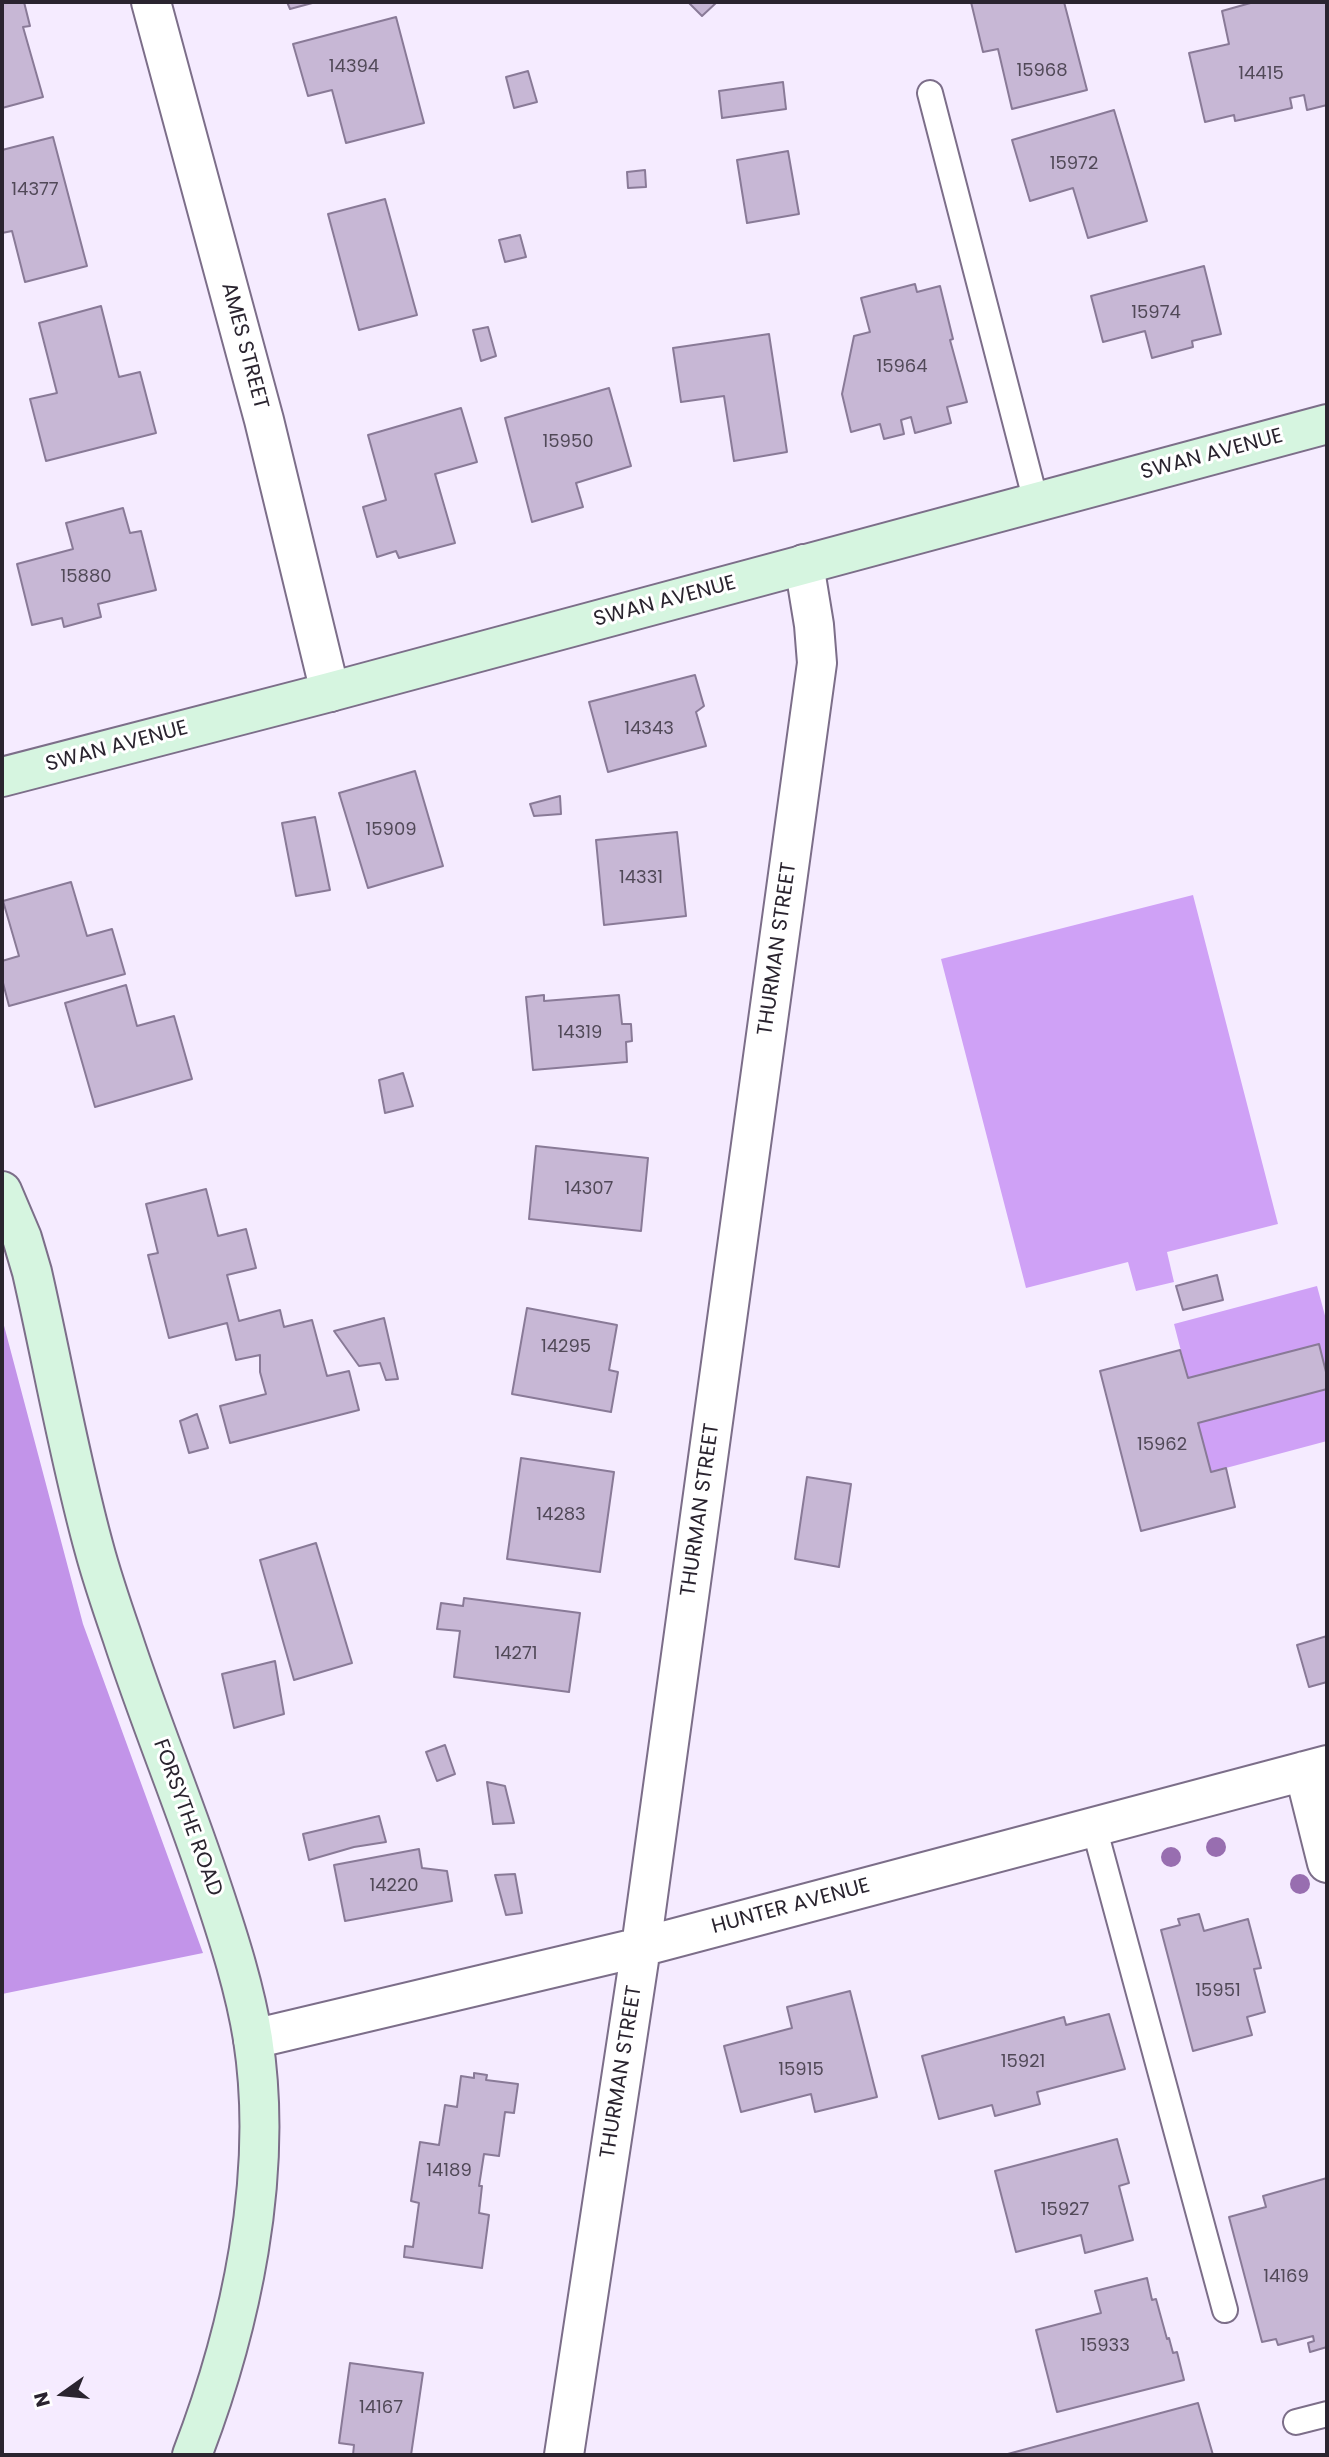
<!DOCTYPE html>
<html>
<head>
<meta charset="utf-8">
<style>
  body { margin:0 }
  #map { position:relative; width:1329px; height:2457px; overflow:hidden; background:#f5ebff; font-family:Poppins,sans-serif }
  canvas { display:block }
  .frame { position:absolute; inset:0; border:4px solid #2a242f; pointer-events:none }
  .north { position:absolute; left:28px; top:2359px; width:70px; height:70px; -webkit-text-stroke:5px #fff; paint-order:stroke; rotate:255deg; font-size:19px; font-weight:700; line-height:28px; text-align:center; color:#2a242f }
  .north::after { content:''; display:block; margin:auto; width:24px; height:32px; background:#2a242f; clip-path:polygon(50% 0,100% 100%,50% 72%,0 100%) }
</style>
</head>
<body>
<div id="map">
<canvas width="1329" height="2457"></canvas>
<div class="frame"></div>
<div class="north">N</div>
</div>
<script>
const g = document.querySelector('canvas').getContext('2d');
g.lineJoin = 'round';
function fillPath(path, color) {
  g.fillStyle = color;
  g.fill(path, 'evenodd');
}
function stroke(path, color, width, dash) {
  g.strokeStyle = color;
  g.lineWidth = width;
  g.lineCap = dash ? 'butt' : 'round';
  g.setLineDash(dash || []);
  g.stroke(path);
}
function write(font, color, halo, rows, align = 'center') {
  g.font = font + ' Poppins,sans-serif';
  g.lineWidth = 6;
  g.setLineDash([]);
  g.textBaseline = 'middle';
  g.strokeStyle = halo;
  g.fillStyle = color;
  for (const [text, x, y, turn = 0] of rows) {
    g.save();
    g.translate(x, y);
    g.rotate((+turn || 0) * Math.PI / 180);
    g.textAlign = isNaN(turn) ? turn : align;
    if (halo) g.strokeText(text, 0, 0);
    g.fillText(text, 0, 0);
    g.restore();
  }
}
const forest = new Path2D(`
  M2 1318 83 1624 203 1953 2 1994Z`);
const water = new Path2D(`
  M1193 895 1278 1224 1167 1252 1174 1282 1136 1291 1128 1262 1026 1288 941 959Z
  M1317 1286 1327 1323V1376L1318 1344 1188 1378 1174 1324Z
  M1327 1389V1441L1211 1472 1198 1423Z`);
const building = new Path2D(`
  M2 2H24L30 26 23 27 43 97 2 108Z
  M287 2H316L290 9Z
  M688 2H717L702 16Z
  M971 2H1064L1087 90 1012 109 998 49 983 52Z
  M1254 2H1327V105L1307 110 1304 95 1290 98 1292 108 1235 121 1234 115 1205 122 1189 53 1229 44 1222 11Z
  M396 17 424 123 346 143 332 90 308 96 293 44Z
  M528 71 537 102 514 108 506 77Z
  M783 82 786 109 722 118 719 91Z
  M1114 110 1147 221 1088 238 1073 188 1030 201 1012 140Z
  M53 137 87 266 25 282 12 231 2 233V150Z
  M788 151 799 214 747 223 737 160Z
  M645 170 646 187 628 188 627 172Z
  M385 199 417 315 359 330 328 214Z
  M520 235 526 257 505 262 499 240Z
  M1204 266 1221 334 1192 341 1193 347 1152 358 1145 331 1103 342 1091 296Z
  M915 284 917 292 940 286 953 339 950 340 967 402 947 407 951 423 915 433 911 417 901 420 904 434 884 439 880 424 851 432 842 394 854 336 870 332 861 298Z
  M101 306 119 377 140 372 156 433 46 461 30 399 57 393 39 323Z
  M488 327 496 356 481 361 473 330Z
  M769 334 787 452 734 461 724 396 681 402 673 348Z
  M609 388 631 466 576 483 583 507 532 522 505 418Z
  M461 408 477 462 435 474 455 543 399 558 396 551 377 557 363 507 386 500 368 435Z
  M123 508 130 533 141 531 156 590 98 604 101 617 64 627 62 618 32 625 17 564 73 549 66 523Z
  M695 675 704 706 696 712 706 746 608 772 589 702Z
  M415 771 443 866 368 888 339 793Z
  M560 796 561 814 534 816 530 804Z
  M315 817 330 890 296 896 282 823Z
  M677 832 686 916 604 925 596 840Z
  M71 882 87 936 112 929 125 974 9 1006 2 979V961L19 956 3 901Z
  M126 985 137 1026 174 1016 192 1079 95 1107 65 1003Z
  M544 995V1001L619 995 622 1024H631L632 1041 626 1042 627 1062 533 1070 526 997Z
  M403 1073 413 1106 385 1113 379 1080Z
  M536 1146 648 1158 641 1231 529 1219Z
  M206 1189 218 1236 246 1229 256 1268 227 1275 239 1321 280 1310 284 1327 312 1320 327 1376 349 1371 359 1410 230 1443 220 1406 266 1394 260 1372V1355L236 1360 227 1323 169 1338 148 1255 158 1253 146 1204Z
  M1217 1275 1223 1300 1183 1310 1176 1286Z
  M527 1308 617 1325 609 1370 618 1372 611 1412 512 1394Z
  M384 1318 398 1379 386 1380 380 1363 359 1366 334 1331Z
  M1319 1344 1327 1376V1389L1198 1423 1211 1472 1226 1468 1235 1507 1141 1531 1100 1371 1180 1350 1188 1378Z
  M197 1414 208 1448 189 1453 180 1421Z
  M521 1458 614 1472 600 1572 507 1559Z
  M807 1477 851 1484 839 1567 795 1559Z
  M316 1543 352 1663 294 1680 260 1560Z
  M464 1598 580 1613 569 1692 454 1677 460 1631 437 1629 441 1603 463 1606Z
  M1327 1636V1682L1309 1687 1297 1645Z
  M275 1661 284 1714 234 1728 222 1674Z
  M445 1745 455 1774 437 1781 426 1752Z
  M487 1782 505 1786 514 1823 493 1824Z
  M379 1816 386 1842 354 1847 309 1860 303 1834Z
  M419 1849 422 1868 447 1871 452 1901 345 1921 334 1865Z
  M515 1874 522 1913 506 1915 495 1875Z
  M1199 1914 1204 1931 1248 1919 1261 1968 1254 1969 1265 2012 1247 2017 1252 2035 1193 2051 1161 1930 1180 1925 1178 1919Z
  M850 1991 877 2097 815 2112 811 2094 741 2112 724 2046 792 2028 787 2007Z
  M1109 2014 1125 2069 1037 2092 1040 2104 995 2116 992 2105 939 2119 922 2056 1064 2017 1066 2025Z
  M474 2073 487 2075 486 2080 518 2084 514 2113 505 2112 499 2156 484 2154 479 2186H482L479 2213 489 2215 482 2268 404 2257 405 2246 413 2247 419 2203 411 2201 420 2142 439 2145 445 2105 457 2107 461 2076 474 2078Z
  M1117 2139 1129 2183 1119 2186 1133 2240 1085 2253 1081 2235 1016 2252 995 2171Z
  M1327 2178V2347L1310 2352 1308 2343 1314 2341 1313 2336 1278 2345 1276 2339 1262 2342 1229 2217 1266 2207 1263 2196Z
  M1147 2278 1152 2300 1156 2299 1167 2339 1169 2338 1173 2353 1177 2352 1184 2380 1057 2412 1036 2330 1101 2313 1095 2291Z
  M350 2363 423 2373 411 2455H353L354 2445 339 2443Z
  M1198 2403 1213 2455H1004Z`);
const lane = new Path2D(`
  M930 93 1036 502
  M1094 1827 1225 2310
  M1296 2422 1327 2414`);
const street = new Path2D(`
  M151 2 264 420 330 692
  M1304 1771 1327 1863
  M253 2039 641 1947 1327 1765
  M564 2455 641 1947 817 663 814 625 804 564`);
const secondary = new Path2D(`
  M2 777 330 692 1327 424
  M2 1191 22 1238 32 1272C53 1364 69 1457 94 1548 102 1578 112 1607 122 1636 150 1722 185 1805 213 1891 229 1939 245 1989 253 2039 274 2175 241 2328 192 2455`);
const trees = [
  [1216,1847],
  [1171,1857],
  [1300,1884]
];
const numberNames = [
  ["14394",354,67],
  ["15968",1042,71],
  ["14415",1261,74],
  ["15972",1074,164],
  ["14377",35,190],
  ["15974",1156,313],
  ["15964",902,367],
  ["15950",568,442],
  ["15880",86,577],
  ["14343",649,729],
  ["15909",391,830],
  ["14331",641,878],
  ["14319",580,1033],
  ["14307",589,1189],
  ["14295",566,1347],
  ["15962",1162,1445],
  ["14283",561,1515],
  ["14271",516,1654],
  ["14220",394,1886],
  ["15951",1218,1991],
  ["15921",1023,2062],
  ["15915",801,2070],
  ["14189",449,2171],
  ["15927",1065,2210],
  ["14169",1286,2277],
  ["15933",1105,2346],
  ["14167",381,2408]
];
const streetNames = [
  ["AMES STREET",244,346,75],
  ["SWAN AVENUE",1212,455,-15],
  ["SWAN AVENUE",665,602,-15],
  ["SWAN AVENUE",117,747,-15],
  ["THURMAN STREET",778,949,-82],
  ["THURMAN STREET",701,1510,-82],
  ["FORSYTHE ROAD",187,1818,70],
  ["HUNTER AVENUE",791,1907,-15],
  ["THURMAN STREET",622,2072,-81]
];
fillPath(forest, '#c294e9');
fillPath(water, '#cfa1f6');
fillPath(building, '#c7b7d5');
stroke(building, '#897a97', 2);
stroke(lane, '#7c6e89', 28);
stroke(street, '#7c6e89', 42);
stroke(secondary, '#7c6e89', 42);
stroke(lane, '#fff', 24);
stroke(street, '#fff', 38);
stroke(secondary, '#d6f5e0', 38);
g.fillStyle = '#986eb0';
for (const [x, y] of trees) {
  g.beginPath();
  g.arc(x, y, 10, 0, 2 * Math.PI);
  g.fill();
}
write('18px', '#514958', null, numberNames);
write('21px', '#2a242f', '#fff', streetNames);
</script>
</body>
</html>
